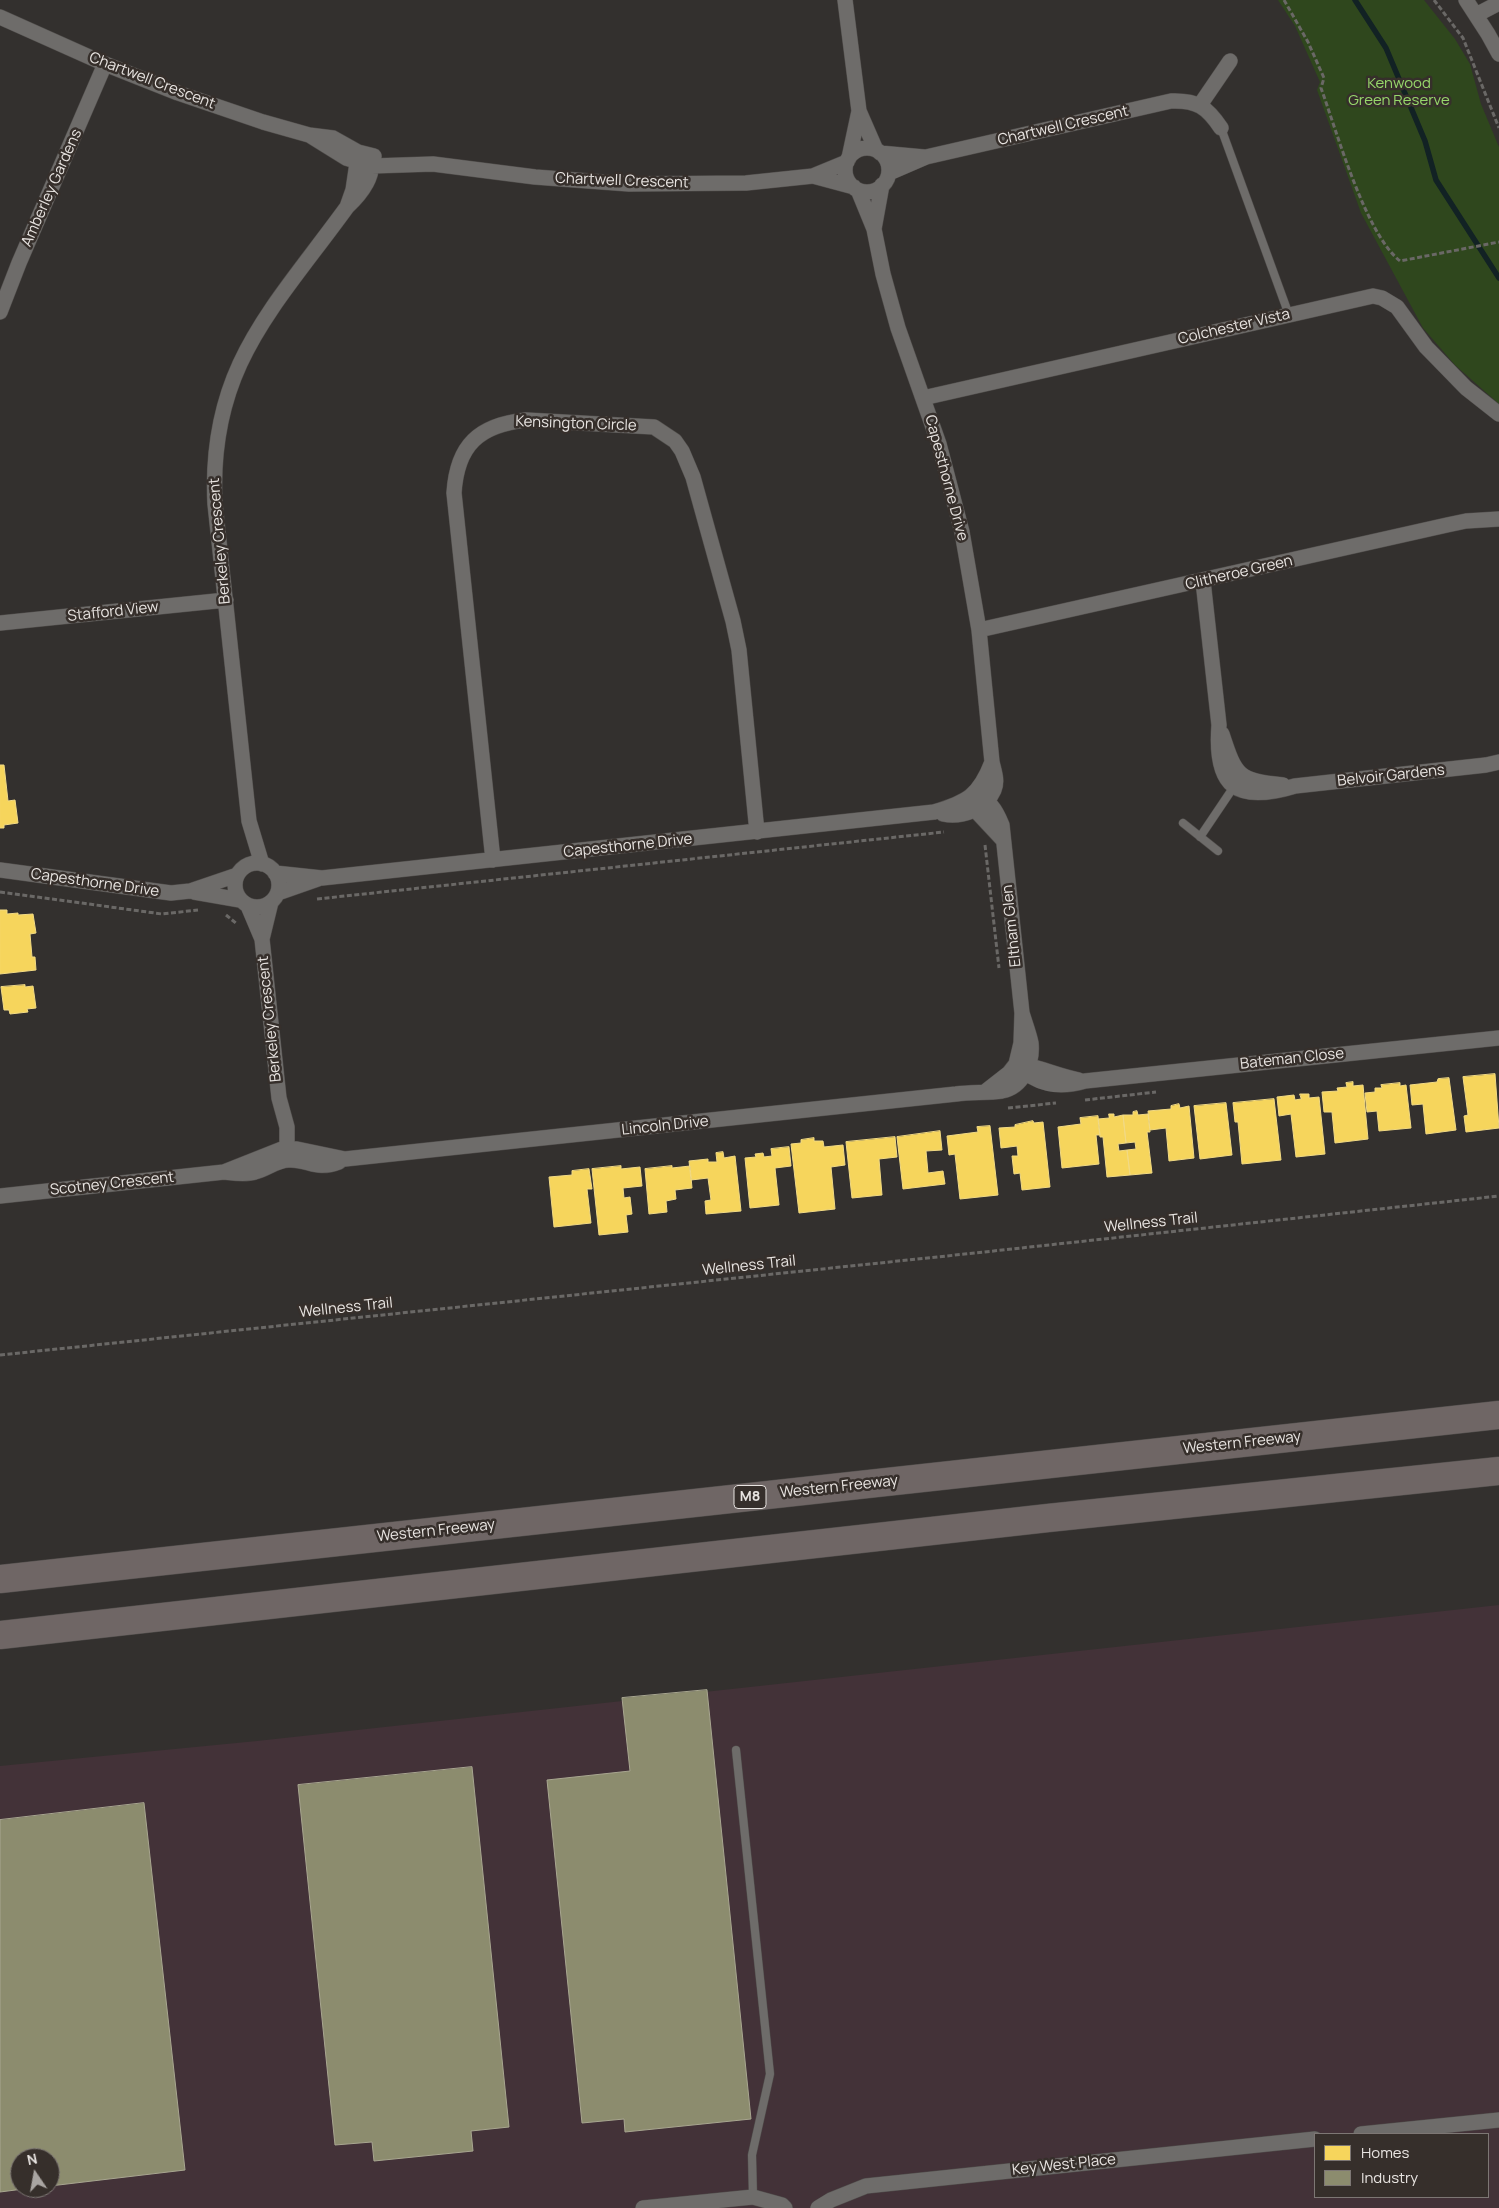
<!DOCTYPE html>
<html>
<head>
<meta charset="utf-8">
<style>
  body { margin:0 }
  #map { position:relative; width:1499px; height:2208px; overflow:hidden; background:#33302e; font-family:Manrope,sans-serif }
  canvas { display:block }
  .legend { position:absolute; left:1314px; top:2133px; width:175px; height:65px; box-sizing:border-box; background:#362f2b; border:1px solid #7d7774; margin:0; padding:6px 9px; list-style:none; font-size:15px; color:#e8e4e1 }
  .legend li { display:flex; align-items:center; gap:10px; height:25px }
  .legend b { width:25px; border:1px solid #7d7774 }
  .north { position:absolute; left:10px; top:2148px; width:50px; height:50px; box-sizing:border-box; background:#362f2b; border:1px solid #7d7774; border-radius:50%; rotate:348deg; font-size:14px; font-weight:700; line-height:20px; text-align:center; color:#e8e4e1 }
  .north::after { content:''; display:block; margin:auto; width:18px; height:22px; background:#a9a5a2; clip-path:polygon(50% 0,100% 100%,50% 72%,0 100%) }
</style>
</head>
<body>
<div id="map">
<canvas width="1499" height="2208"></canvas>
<ul class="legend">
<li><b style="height:14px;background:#f6d55c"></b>Homes</li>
<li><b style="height:14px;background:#8c8c6e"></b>Industry</li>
</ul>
<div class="north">N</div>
</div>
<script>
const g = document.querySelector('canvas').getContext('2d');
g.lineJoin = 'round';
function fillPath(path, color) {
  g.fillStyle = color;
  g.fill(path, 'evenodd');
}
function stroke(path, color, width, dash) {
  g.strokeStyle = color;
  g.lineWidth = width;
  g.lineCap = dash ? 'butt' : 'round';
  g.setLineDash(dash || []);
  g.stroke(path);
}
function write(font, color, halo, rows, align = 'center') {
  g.font = font + ' Manrope,sans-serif';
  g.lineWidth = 5;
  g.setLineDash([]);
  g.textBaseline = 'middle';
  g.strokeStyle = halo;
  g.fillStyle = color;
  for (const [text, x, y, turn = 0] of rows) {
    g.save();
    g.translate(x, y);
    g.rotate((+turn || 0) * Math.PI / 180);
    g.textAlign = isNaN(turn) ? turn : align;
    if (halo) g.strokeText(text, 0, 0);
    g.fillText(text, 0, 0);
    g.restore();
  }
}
const industrial = new Path2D(`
  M1499 1605V2208H0V1766L257 1741ZM1315 2134H1488V2197H1315ZM20 2158H50V2188H20Z`);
const green = new Path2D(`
  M1278 0H1424L1455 39 1470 64 1481 104 1499 147V404L1455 365 1423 328 1361 213 1317 90 1320 82 1295 26Z`);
const homes = new Path2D(`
  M0 765H4L8 801 15 800 18 823 4 825V828H0Z
  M0 910H7V914L18 913V915L33 914 36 933 30 934 32 957H35L36 970 0 974Z
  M25 985V987L33 986 36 1008 27 1009 28 1012 10 1014 9 1010H4L1 987Z
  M1495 1074 1499 1128 1466 1132 1464 1116 1468 1115 1463 1077Z
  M1449 1078 1456 1130 1426 1134 1423 1104 1412 1105 1410 1085 1437 1082 1438 1079Z
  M1353 1082V1086L1363 1085 1368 1139 1335 1143 1332 1112H1324L1322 1092 1338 1091 1337 1088 1347 1087 1346 1083Z
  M1400 1083V1086L1406 1085 1411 1128 1379 1131 1377 1111 1367 1112 1365 1093 1375 1092V1088H1382L1381 1085Z
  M1300 1094H1309V1098L1319 1097 1325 1154 1296 1157 1291 1114 1279 1116 1277 1097 1294 1095 1295 1100 1301 1099Z
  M1274 1099 1281 1160 1242 1164 1238 1122H1235L1233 1103Z
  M1226 1103 1232 1155 1200 1159 1194 1106Z
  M1179 1104 1180 1108 1189 1106 1194 1158 1169 1161 1166 1128 1150 1130 1148 1111 1171 1109V1106Z
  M1137 1111 1138 1115 1148 1114 1150 1132H1147L1152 1173 1130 1175 1127 1150 1136 1149 1135 1142 1126 1143 1123 1115H1133V1112Z
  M1109 1114H1114V1117L1123 1115 1126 1143 1118 1144 1119 1151 1127 1150 1130 1175 1107 1177 1103 1137H1100L1098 1119 1109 1118Z
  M1098 1116 1100 1135H1096L1099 1164 1062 1168 1058 1127 1081 1124 1080 1118Z
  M1033 1121 1034 1123 1043 1122 1050 1187 1022 1190 1020 1173 1014 1174 1012 1156H1018L1017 1146 1001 1148 999 1128 1015 1127V1125Z
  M990 1126 998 1195 960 1199 955 1154 949 1155 947 1136 978 1132 977 1127Z
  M940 1131 942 1150 926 1151 928 1173 943 1171 945 1184 903 1189 897 1137Z
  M895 1137 897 1157 879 1159 882 1195 852 1198 846 1142Z
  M814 1138V1141H823L824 1147 843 1145 845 1165 831 1167 835 1209 799 1213 791 1144 801 1143V1140Z
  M789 1147 791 1166 775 1168 779 1205 750 1208 745 1158 756 1157 755 1154 763 1153 764 1157 772 1156 771 1149Z
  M723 1152 724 1158 735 1156 741 1211 706 1214 705 1201 711 1200 708 1178 691 1180 689 1161 708 1159V1162H717L716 1153Z
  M621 1166V1169L640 1167 642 1186 623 1188 624 1198 630 1197 632 1214 626 1215 628 1232 599 1235 592 1169Z
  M672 1166V1168L690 1166 692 1188 675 1190 676 1199 666 1201 667 1212 649 1214 645 1169Z
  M589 1169 592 1189H587L591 1223 554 1227 549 1177 572 1175V1171Z`);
const industry = new Path2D(`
  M707 1690 751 2119 625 2132 624 2119 582 2123 547 1780 630 1771 622 1698Z
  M472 1767 509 2127 471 2131 473 2151 374 2161 372 2142 335 2145 298 1785Z
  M144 1803 185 2170 50 2186V2158H20V2188H31L0 2192V1820Z`);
const stream = new Path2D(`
  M1355 0 1386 48 1425 141 1436 180 1499 278`);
const path = new Path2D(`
  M1284 0 1308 42 1324 78 1321 88C1337 132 1365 233 1400 261L1499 242
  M1434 0 1463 38 1499 128
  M985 845 999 968
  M0 892 162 914 198 910
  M317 899 944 832
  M226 915 237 924
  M1085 1100 1156 1092
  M1008 1108 1056 1103
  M0 1355 975 1253 1499 1196`);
const lane = new Path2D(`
  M1221 128 1289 315
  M1183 823 1218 851
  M1200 837 1235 785
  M736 1750 770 2074 752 2155 753 2197`);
const street = new Path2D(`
  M845 0 859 111 876 150
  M1466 0 1488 34 1499 54
  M1476 15 1499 3
  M0 17 105 64 178 93 263 122 309 135 333 138 358 152 374 156
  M1200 105 1230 61
  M309 135 346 158 372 166 433 164 535 177 629 184 746 183 813 176 854 187
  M845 170a22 22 0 1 1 44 0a22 22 0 1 1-44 0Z
  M880 153 924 157
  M849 158 859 111
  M889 173 926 157 1171 101C1197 100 1207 107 1221 128
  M813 176 847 162
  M858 190 874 229 883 274 898 328 939 444 962 532 979 630 992 762C994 771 998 781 994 790 986 809 962 818 943 814
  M874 229 882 185
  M0 312 19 263 105 64
  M923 398 1373 296 1382 298 1397 307 1426 347 1466 388 1499 414
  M1203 581 1219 725C1214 787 1236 804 1295 786L1486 765 1499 762
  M0 623 226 600
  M979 630 1447 525 1466 521 1499 519
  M1222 734C1236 777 1238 780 1283 785
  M493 860 454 493C457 445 479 425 526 420L654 427 675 441 682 451 693 477 733 621 739 650 757 832
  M235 885a22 22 0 1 1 44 0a22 22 0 1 1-44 0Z
  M262 864 249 821 215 504C208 368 273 309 347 207 359 196 380 172 367 155L357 163 353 190 347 207
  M0 870 171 893 190 891 237 875
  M275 873 322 878 934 812C967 802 979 796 992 762
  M194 892 240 900
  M278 893 318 879
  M248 906 262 939 279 1098 287 1127V1160
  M262 939 271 902
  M1016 1064C1036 1085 1058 1089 1085 1081L1499 1038
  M1019 1064C1040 1067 1058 1076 1079 1080
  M986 1091 1009 1073 1016 1064 1021 1043 1022 1013 1002 825C995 808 991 802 974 795L975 810 1003 840
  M224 1172 282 1149H297L345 1159 956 1094C971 1092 987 1093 1002 1091 1023 1087 1033 1063 1031 1043 1029 1033 1025 1023 1022 1013
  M0 1196 224 1172C234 1173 245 1175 255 1172 267 1169 277 1160 289 1160 309 1159 315 1171 339 1162
  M1361 2134 1499 2120
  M643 2208 753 2197 782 2205 785 2208
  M818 2208 831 2200 866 2186 1315 2139`);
const highway = new Path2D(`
  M0 1579 1499 1415
  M0 1635 1048 1518 1499 1471`);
const shields = [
  [750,1497,32]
];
const shieldNames = [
  ["M8",750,1497]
];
const streetNames = [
  ["Chartwell Crescent",152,81,21],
  ["Chartwell Crescent",1063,126,-13],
  ["Chartwell Crescent",622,181,2],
  ["Amberley Gardens",52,188,-66],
  ["Colchester Vista",1234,327,-13],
  ["Kensington Circle",576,424,2],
  ["Capesthorne Drive",946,478,75],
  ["Berkeley Crescent",220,541,-95],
  ["Clitheroe Green",1239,573,-13],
  ["Stafford View",113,612,-6],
  ["Belvoir Gardens",1391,776,-6],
  ["Capesthorne Drive",628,846,-6],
  ["Capesthorne Drive",95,883,8],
  ["Eltham Glen",1012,926,-96],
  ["Berkeley Crescent",270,1019,-96],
  ["Bateman Close",1292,1059,-6],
  ["Lincoln Drive",665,1126,-6],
  ["Scotney Crescent",112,1184,-6],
  ["Wellness Trail",1151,1223,-6],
  ["Wellness Trail",749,1266,-6],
  ["Wellness Trail",346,1308,-6],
  ["Western Freeway",1242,1443,-6],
  ["Western Freeway",839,1487,-6],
  ["Western Freeway",436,1531,-6],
  ["Key West Place",1064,2165,-6]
];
const parkNames = [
  ["Kenwood",1399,84],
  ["Green Reserve",1399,101]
];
fillPath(industrial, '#433238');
fillPath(green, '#2f471d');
fillPath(homes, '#f6d55c');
stroke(homes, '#f2da84', 1);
fillPath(industry, '#8c8c6e');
stroke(industry, '#a8a690', 1);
stroke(stream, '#122224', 5.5);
stroke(lane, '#504d4b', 9);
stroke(street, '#504d4b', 16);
stroke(highway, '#504d4b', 29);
stroke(path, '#6a6866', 3, [5, 2.5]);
stroke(lane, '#6e6c6a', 8);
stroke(street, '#6e6c6a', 15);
stroke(highway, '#6f6665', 28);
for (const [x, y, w] of shields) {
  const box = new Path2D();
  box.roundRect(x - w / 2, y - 11.5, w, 23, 4);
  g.fillStyle = '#362f2b';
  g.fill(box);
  stroke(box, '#e8e4e1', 1);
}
write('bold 14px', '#e8e4e1', null, shieldNames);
write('15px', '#e8e4e1', '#362f2b', streetNames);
write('15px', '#97d76b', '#362f2b', parkNames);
</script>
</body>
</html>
